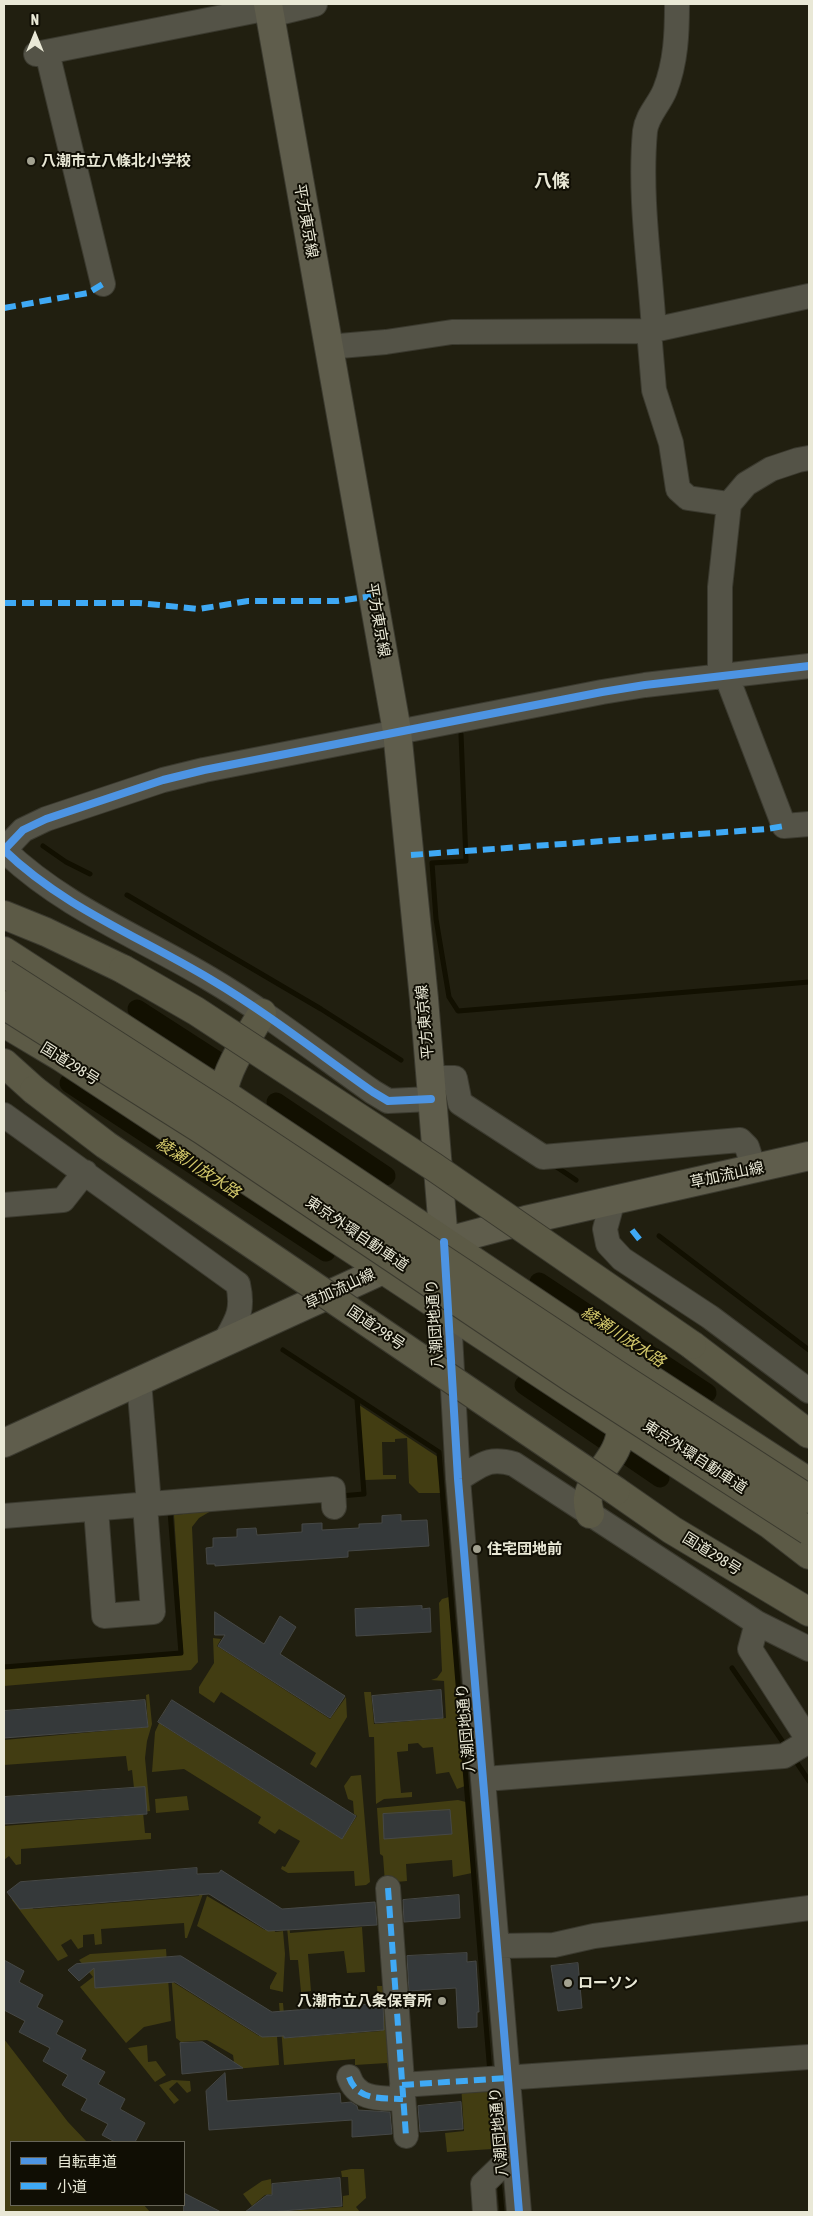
<!DOCTYPE html>
<html>
<head>
<meta charset="utf-8">
<style>
  body { margin:0 }
  #map { position:relative; width:813px; height:2216px; overflow:hidden; background:#211f10; font-family:"Asap Condensed","Noto Sans JP",sans-serif }
  canvas { display:block }
  .frame { position:absolute; inset:0; border:5px solid #e9e8d6; pointer-events:none }
  .legend { position:absolute; left:10px; top:2141px; width:175px; height:65px; box-sizing:border-box; background:#100e04; border:1px solid #676558; margin:0; padding:6px 9px; list-style:none; font-size:15px; color:#e9e8d6 }
  .legend li { display:flex; align-items:center; gap:10px; height:25px }
  .legend b { width:25px; border:1px solid #676558 }
  .north { position:absolute; left:10px; top:10px; width:50px; height:50px; -webkit-text-stroke:4px #100e04; paint-order:stroke; rotate:0deg; font-size:14px; font-weight:700; line-height:20px; text-align:center; color:#e9e8d6 }
  .north::after { content:''; display:block; margin:auto; width:18px; height:22px; background:#e9e8d6; clip-path:polygon(50% 0,100% 100%,50% 72%,0 100%) }
</style>
</head>
<body>
<div id="map">
<canvas width="813" height="2216"></canvas>
<div class="frame"></div>
<ul class="legend">
<li><b style="height:6px;background:#4d94e3"></b>自転車道</li>
<li><b style="height:6px;background:#3fa9f5"></b>小道</li>
</ul>
<div class="north">N</div>
</div>
<script>
const g = document.querySelector('canvas').getContext('2d');
g.lineJoin = 'round';
function fillPath(path, color) {
  g.fillStyle = color;
  g.fill(path, 'evenodd');
}
function stroke(path, color, width, dash) {
  g.strokeStyle = color;
  g.lineWidth = width;
  g.lineCap = dash ? 'butt' : 'round';
  g.setLineDash(dash || []);
  g.stroke(path);
}
function write(font, color, halo, rows, align = 'center') {
  g.font = font + ' "Asap Condensed","Noto Sans JP",sans-serif';
  g.lineWidth = 4;
  g.setLineDash([]);
  g.textBaseline = 'middle';
  g.strokeStyle = halo;
  g.fillStyle = color;
  for (const [text, x, y, turn = 0] of rows) {
    g.save();
    g.translate(x, y);
    g.rotate((+turn || 0) * Math.PI / 180);
    g.textAlign = isNaN(turn) ? turn : align;
    if (halo) g.strokeText(text, 0, 0);
    g.fillText(text, 0, 0);
    g.restore();
  }
}
const green = new Path2D(`
  M359 1405 438 1457 441 1493H419L409 1483 407 1438 395 1439V1442H382L383 1475H396V1479L365 1480Z
  M211 1511 199 1518 192 1527 198 1662 191 1670 4 1686V1669L183 1655 174 1515Z
  M449 1597 465 1786 457 1789 449 1772 436 1774 433 1747 423 1748 418 1743 408 1744V1751L397 1752 401 1793 412 1792V1797L384 1799 376 1804 374 1737H369L364 1692H371L374 1724 446 1718 444 1681 431 1680 437 1678 442 1671 439 1603 442 1599Z
  M213 1638 221 1639 217 1646 330 1719 346 1697 347 1717 316 1768 310 1764 316 1753 221 1692 214 1703 199 1693V1687L214 1663Z
  M149 1694 152 1724 147 1741 145 1758 150 1811 143 1812 145 1833H151V1839L21 1849V1864L16 1865 9 1856 4 1860V1826L137 1815 132 1770 128 1771 126 1756 4 1765V1740L148 1727 146 1695Z
  M165 1710 169 1713 162 1725 342 1839 357 1816 354 1814 353 1801 348 1799 344 1786 351 1776 361 1775 370 1882 366 1885 355 1886 354 1871 288 1873 281 1869 282 1866 285 1867 300 1841 279 1829 275 1834 258 1823 261 1817 184 1769 152 1772 155 1732Z
  M187 1796 189 1810 156 1813 155 1799Z
  M458 1800 466 1802 472 1873 453 1877 452 1860 406 1864 407 1881 385 1883 383 1856 380 1854 377 1808Z
  M200 1891H204L187 1938H185L184 1923 101 1929 102 1944 95 1945 94 1934 83 1935V1947L78 1949 71 1939 61 1945 68 1956 58 1961 12 1900 24 1892 32 1904 33 1909 199 1896Z
  M207 1896 265 1930 274 1916 275 1932 283 1931 285 1954 283 1992 270 1989V1986L277 1973 197 1926Z
  M288 1910 290 1933 362 1927 365 1972 347 1973 344 1951 308 1954 311 1991 301 1992 298 1960H290L286 1916Z
  M166 1949 171 2021 144 2027 126 2043 80 1987 93 1977 79 1960 90 1954Z
  M171 1972 173 1982 259 2036 268 2022 269 2037 277 2036 279 2065 235 2069 233 2055 207 2040 181 2042 176 2038Z
  M377 1986H387L394 2070H388L387 2063 355 2065V2059L284 2065 279 2003H283L286 2038 381 2031Z
  M4 2039 68 2122 87 2142H11V2205H144L150 2212H4Z
  M147 2045 148 2062 156 2061 166 2075 155 2082 128 2048Z
  M172 2080 190 2081 191 2091 187 2093 177 2082 169 2089 179 2100 174 2104 159 2085Z
  M461 2084 488 2085 494 2147 492 2149 447 2152 445 2133 464 2131Z
  M351 2169H364L366 2198 356 2207 360 2212H274L343 2207V2196L349 2195 348 2177H342L341 2171Z
  M271 2179 272 2194 265 2195 252 2206 243 2194 262 2181Z`);
const stream = new Path2D(`
  M461 734 466 861 432 863 436 919 449 997 458 1011 809 982
  M43 846 66 862 90 874
  M127 895 321 1009 401 1060
  M552 1164 576 1180
  M659 1236 809 1350
  M283 1350 439 1452 490 2073
  M340 1496 364 1494 357 1399
  M4 1667 181 1653 170 1511H172
  M732 1668 787 1748
  M793 1757 809 1781
  M491 2084 498 2160
  M499 2179 502 2212`);
const canal = new Path2D(`
  M137 1009 216 1060
  M69 1083 326 1252
  M276 1102 386 1176
  M539 1282 707 1393
  M524 1385 660 1478`);
const building = new Path2D(`
  M401 1515V1521L427 1520 429 1546 348 1551V1557L215 1566V1564H207L206 1548 213 1547V1538L237 1537V1529L256 1528 257 1535 302 1532V1524L322 1523V1530L359 1528V1524L382 1523V1516Z
  M422 1606V1609L430 1608 431 1632 356 1636 355 1609Z
  M215 1612 264 1644 280 1616 296 1627 280 1654 345 1696 330 1718 218 1646 225 1635H215Z
  M441 1690 443 1718 375 1723 372 1696Z
  M145 1700 148 1727 4 1738V1711Z
  M172 1700 356 1816 342 1839 158 1722Z
  M145 1787 147 1814 4 1824V1797Z
  M450 1810 452 1834 384 1839 383 1814Z
  M197 1868V1874L219 1873 221 1870 282 1909 375 1902 377 1925 268 1931 209 1894 20 1909 7 1892 20 1882Z
  M459 1895 460 1918 404 1922 403 1900Z
  M467 1953V1962L476 1961 479 2012H477V2027L458 2028 456 1988 409 1991 407 1956Z
  M181 1956 272 2012 383 2003 384 2030 284 2038V2036L262 2037 175 1982 95 1988 94 1968 79 1981 68 1970 76 1964Z
  M4 1960 24 1971 19 1982 43 1995 37 2007 63 2021 56 2034 86 2050 81 2059 105 2072 98 2084 125 2099 120 2109 145 2123 135 2142H115L102 2135 108 2124 81 2110 87 2099 62 2085 68 2075 43 2061 50 2048 19 2032 25 2021 4 2010Z
  M578 1963 582 2008 558 2011 551 1966Z
  M203 2042 243 2068 182 2074 180 2043Z
  M225 2073 227 2101 340 2093 341 2103 351 2102 357 2106 358 2110 390 2112 392 2134 352 2137V2120L209 2130 206 2091Z
  M461 2102 463 2129 420 2132 418 2106Z
  M340 2178 342 2206 270 2212H245L267 2195H272V2184Z
  M184 2193 221 2212H184Z`);
const minor = new Path2D(`
  M270 15 315 4
  M47 52 103 284
  M36 54 269 8
  M654 330C650 265 639 197 645 131 647 115 659 105 665 90 676 62 677 33 677 4
  M649 331 654 390 671 443 678 489 688 498 729 504
  M328 347 386 342 452 332 649 331 809 296
  M720 677V587L729 504 746 484 771 469 798 460 809 458
  M727 677 784 826 809 824
  M4 850 23 830 46 819 163 780 204 770 602 692 645 685 809 666
  M4 850C63 907 140 937 210 979 266 1012 319 1054 373 1092L388 1101 431 1099
  M430 1078H455L460 1103 543 1157 740 1140 747 1147 754 1169
  M4 1115 238 1284C244 1311 237 1320 224 1343
  M613 1200 605 1229 608 1244 622 1259 710 1317 809 1391
  M4 1205 63 1200 85 1172
  M448 1299 458 1479 519 2212
  M139 1381 149 1504
  M458 1479C481 1466 487 1456 514 1464L757 1623 809 1649
  M96 1509 104 1616 153 1612 145 1505
  M4 1516 333 1489 334 1507
  M757 1623 750 1649 809 1741
  M485 1779 784 1756 809 1741
  M388 1888 406 2136
  M498 1946 554 1945 594 1936 809 1908
  M349 2077C357 2101 382 2098 403 2099
  M402 2085 809 2057
  M485 2212 483 2184 514 2154`);
const major = new Path2D(`
  M268 4 397 731 424 999 444 1242
  M4 1443 444 1242 526 1220 809 1156`);
const highway = new Path2D(`
  M4 915 46 932 123 969
  M4 951 223 1093 635 1369 809 1482
  M4 1023 61 1057 673 1461 769 1524 809 1555
  M4 1063 34 1090
  M223 1093C228 1065 248 1038 262 1013
  M692 1345 809 1434
  M616 1491 672 1530 809 1612
  M590 1514C589 1509 587 1503 588 1498 592 1472 621 1459 621 1426`);
const highwayBridge = new Path2D(`
  M123 969 196 1011 434 1167 692 1345
  M4 973 225 1115 619 1376 809 1499
  M4 1005 202 1130 573 1379 809 1531
  M34 1090 106 1145 616 1491`);
const quiet = new Path2D(`
  M4 308 88 293 103 284
  M4 603H139L199 609 248 601H337L374 596
  M411 855 767 829 784 826
  M632 1230 640 1240
  M388 1888 406 2136
  M349 2077C357 2101 382 2098 403 2099
  M402 2085 508 2078`);
const cycleway = new Path2D(`
  M4 850 23 830 46 819 163 780 204 770 602 692 645 685 809 666
  M4 850C63 907 140 937 210 979 266 1012 319 1054 373 1092L388 1101 431 1099
  M444 1242 458 1479 519 2212`);
const markers = [
  [31,161,5,"#a3a291"],
  [477,1549,5,"#a3a291"],
  [568,1983,5,"#a3a291"],
  [442,2001,5,"#a3a291"]
];
const poiNames = [
  ["八潮市立八條北小学校",41,161],
  ["住宅団地前",487,1549],
  ["ローソン",578,1983],
  ["八潮市立八条保育所",432,2001,"right"]
];
const streetNames = [
  ["平方東京線",306,221,80],
  ["平方東京線",378,620,80],
  ["平方東京線",425,1022,-95],
  ["国道298号",70,1064,32],
  ["草加流山線",727,1175,-12],
  ["東京外環自動車道",357,1234,34],
  ["草加流山線",340,1289,-25],
  ["八潮団地通り",435,1324,-94],
  ["国道298号",376,1328,34],
  ["東京外環自動車道",695,1457,33],
  ["国道298号",712,1554,32],
  ["八潮団地通り",466,1728,-95],
  ["八潮団地通り",499,2132,-95]
];
const waterNames = [
  ["綾瀬川放水路",198,1168,33],
  ["綾瀬川放水路",623,1337,33]
];
const quarterNames = [
  ["八條",552,181]
];
fillPath(green, '#423d12');
stroke(stream, '#121001', 5);
stroke(canal, '#121001', 19);
fillPath(building, '#35393a');
stroke(building, '#464846', 1);
stroke(minor, '#3b3a2f', 26);
stroke(major, '#3b3a2f', 30);
stroke(highway, '#3b3a2f', 30);
stroke(minor, '#545347', 24);
stroke(major, '#5f5d4c', 28);
stroke(highway, '#5c5a46', 28);
stroke(highwayBridge, '#3b3a2f', 30, []);
stroke(highwayBridge, '#5c5a46', 28);
stroke(quiet, '#3fa9f5', 6, [12, 6]);
stroke(cycleway, '#4d94e3', 8);
for (const [x, y, r, color] of markers) {
  const dot = new Path2D();
  dot.arc(x, y, r, 0, 2 * Math.PI);
  g.fillStyle = color;
  g.fill(dot);
  stroke(dot, '#100e04', 2);
}
write('bold 15px', '#e9e8d6', '#100e04', poiNames, 'left');
write('15px', '#e9e8d6', '#100e04', streetNames);
write('italic 16px', '#d4c96b', '#100e04', waterNames);
write('bold 18px', '#e9e8d6', '#100e04', quarterNames);
</script>
</body>
</html>
